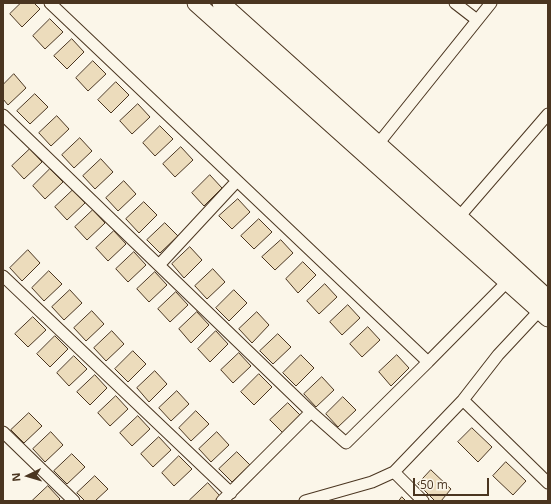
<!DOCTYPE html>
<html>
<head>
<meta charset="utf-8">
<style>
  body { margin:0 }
  #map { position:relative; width:551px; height:504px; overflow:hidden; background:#fbf6e9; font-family:"Open Sans",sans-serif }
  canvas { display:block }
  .frame { position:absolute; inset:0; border:4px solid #4a3520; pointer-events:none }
  .north { position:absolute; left:8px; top:456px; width:40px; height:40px; -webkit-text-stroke:3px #fbf6e9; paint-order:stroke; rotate:265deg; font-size:11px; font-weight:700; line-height:16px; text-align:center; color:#4a3520 }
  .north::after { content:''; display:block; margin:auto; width:14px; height:18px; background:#4a3520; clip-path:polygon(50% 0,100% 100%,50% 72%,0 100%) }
  .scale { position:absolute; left:413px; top:478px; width:76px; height:18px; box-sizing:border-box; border:2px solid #4a3520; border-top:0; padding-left:5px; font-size:12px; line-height:14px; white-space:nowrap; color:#4a3520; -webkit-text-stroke:3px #fbf6e9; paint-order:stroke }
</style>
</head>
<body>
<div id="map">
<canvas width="551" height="504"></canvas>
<div class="frame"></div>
<div class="north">N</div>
<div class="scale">50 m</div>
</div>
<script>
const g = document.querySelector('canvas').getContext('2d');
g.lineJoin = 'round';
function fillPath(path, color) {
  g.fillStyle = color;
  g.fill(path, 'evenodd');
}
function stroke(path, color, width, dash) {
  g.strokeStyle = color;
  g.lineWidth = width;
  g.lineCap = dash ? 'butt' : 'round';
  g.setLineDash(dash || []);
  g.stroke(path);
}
const building = new Path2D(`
  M21 3H34L40 9 22 27 10 14Z
  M50 19 63 32 45 49 33 36Z
  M72 39 84 52 67 69 54 56Z
  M93 61 106 74 88 91 76 78Z
  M14 74 26 88 8 105 3 99V85Z
  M116 82 129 95 111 113 98 100Z
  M35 94 48 107 30 124 17 111Z
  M138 104 150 117 132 134 120 121Z
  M57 116 69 129 51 146 39 133Z
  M160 126 173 139 155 156 143 143Z
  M80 138 92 151 74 168 62 155Z
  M181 147 193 160 175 177 163 164Z
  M30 149 42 162 24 179 12 166Z
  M101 159 113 172 95 189 83 176Z
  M50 169 63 182 45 199 33 186Z
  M210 175 222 188 204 206 192 193Z
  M124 181 136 194 118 211 106 198Z
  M73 190 85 203 67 220 55 207Z
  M238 199 250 212 232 229 219 216Z
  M144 202 157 215 139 233 126 219Z
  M93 210 105 223 87 240 75 227Z
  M259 219 272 232 254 249 241 236Z
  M165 223 178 236 160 253 147 240Z
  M114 231 126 244 108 261 96 248Z
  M281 240 293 253 275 270 262 257Z
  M190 247 202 260 184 278 172 264Z
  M28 250 40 263 22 281 10 268Z
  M134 252 146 265 128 282 116 269Z
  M303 262 316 275 298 293 286 279Z
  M213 269 225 282 207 299 195 286Z
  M49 271 62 284 44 301 32 288Z
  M155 272 167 285 149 302 137 289Z
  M325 284 337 297 319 314 307 301Z
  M70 290 82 303 64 320 52 307Z
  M234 290 247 303 229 321 216 308Z
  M176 292 188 305 170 322 158 309Z
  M348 305 360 318 342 335 330 322Z
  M92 311 104 324 86 341 74 328Z
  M197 312 209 325 191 343 179 329Z
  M257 312 269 325 252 343 239 329Z
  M33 317 46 330 28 347 15 334Z
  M368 327 380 340 362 357 350 344Z
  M112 331 124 344 106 361 94 348Z
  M216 331 228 344 210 362 198 349Z
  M278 334 291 347 273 364 260 351Z
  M55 336 68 349 50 367 37 354Z
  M133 351 146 364 128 382 115 369Z
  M239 353 251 366 233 383 221 370Z
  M301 355 314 368 296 386 283 373Z
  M397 355 409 368 391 386 379 372Z
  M74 356 87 369 69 386 57 373Z
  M155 371 167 384 149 402 137 388Z
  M259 374 272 387 254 405 241 392Z
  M95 375 107 388 90 405 77 392Z
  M322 377 334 390 316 407 304 394Z
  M177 391 189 404 171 421 159 408Z
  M116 396 128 409 110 426 98 413Z
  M343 397 356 410 338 427 326 414Z
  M288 403 301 416 283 433 270 420Z
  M196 411 209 424 191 441 179 428Z
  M29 413 42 426 24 443 11 430Z
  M138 416 150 429 132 446 120 433Z
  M472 428 492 447 478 462 458 442Z
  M51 432 63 445 45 462 33 449Z
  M217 432 229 445 211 462 199 449Z
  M159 437 171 450 153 467 141 454Z
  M237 452 250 465 232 482 219 469Z
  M72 454 85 467 67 484 54 471Z
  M179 456 192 469 174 486 162 473Z
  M506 462 526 481 513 495 493 476Z
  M431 470 451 489 441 501H435L418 484Z
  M95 476 108 489 95 501H85L77 493Z
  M208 483 220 496 215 501H191L190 500Z
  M48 486 60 499 58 501H32Z
  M402 497 406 501H399Z`);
const minor = new Path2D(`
  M50 3 428 362 508 281
  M455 3 477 20
  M3 115 311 412 222 501
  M378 144 491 3
  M459 217 548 114
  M159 265 237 181
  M3 276 231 493
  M463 400 548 483
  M311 412 346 443 428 362
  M3 432 74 501
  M394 472 423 501
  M305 501 372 482 394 472 463 400 498 355 540 310`);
const highway = new Path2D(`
  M196 3 548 318
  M221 3 459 217 548 299`);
fillPath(building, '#ecdcbc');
stroke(building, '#4a3520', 1);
stroke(minor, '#4a3520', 13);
stroke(highway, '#4a3520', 19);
stroke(minor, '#fbf6e9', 11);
stroke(highway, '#fbf6e9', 17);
</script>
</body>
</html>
